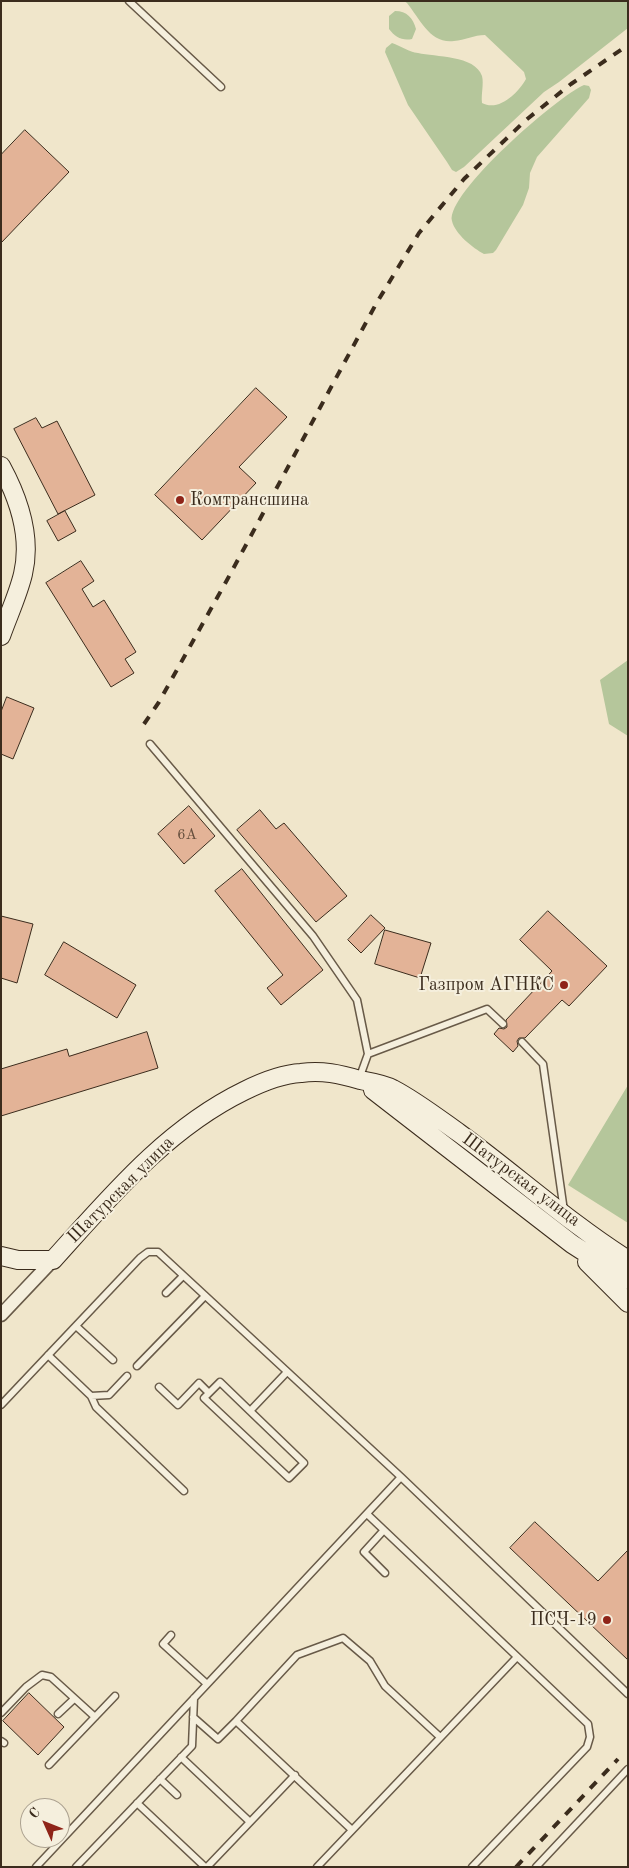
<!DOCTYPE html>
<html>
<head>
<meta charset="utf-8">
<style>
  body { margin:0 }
  #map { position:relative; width:629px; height:1868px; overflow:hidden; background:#f0e6cb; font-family:"Old Standard TT",serif }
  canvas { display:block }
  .frame { position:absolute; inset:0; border:2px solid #3b2c1d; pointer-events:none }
  .north { position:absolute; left:20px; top:1798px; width:50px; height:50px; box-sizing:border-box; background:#f5efdd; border:1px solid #aba190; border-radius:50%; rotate:314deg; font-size:14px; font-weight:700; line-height:20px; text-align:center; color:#3b2c1d }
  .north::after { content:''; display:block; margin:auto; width:18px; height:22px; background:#8f2418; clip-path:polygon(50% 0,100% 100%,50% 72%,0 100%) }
</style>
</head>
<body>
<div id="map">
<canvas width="629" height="1868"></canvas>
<div class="frame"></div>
<div class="north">С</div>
</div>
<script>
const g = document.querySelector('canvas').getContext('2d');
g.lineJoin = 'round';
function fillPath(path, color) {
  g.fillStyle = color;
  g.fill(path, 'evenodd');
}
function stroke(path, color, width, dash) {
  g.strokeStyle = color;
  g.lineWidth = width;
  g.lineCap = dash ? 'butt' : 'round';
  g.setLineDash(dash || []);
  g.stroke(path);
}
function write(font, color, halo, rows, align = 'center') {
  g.font = font + ' "Old Standard TT",serif';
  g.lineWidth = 4;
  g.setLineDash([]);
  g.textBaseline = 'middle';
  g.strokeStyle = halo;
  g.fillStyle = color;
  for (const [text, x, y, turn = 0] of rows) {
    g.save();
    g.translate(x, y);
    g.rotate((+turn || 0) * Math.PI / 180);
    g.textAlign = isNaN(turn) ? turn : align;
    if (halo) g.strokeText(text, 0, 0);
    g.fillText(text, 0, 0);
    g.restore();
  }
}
const green = new Path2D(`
  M404 1H628V28L559 82 544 92 464 167 456 172 452 170 447 162 408 105 385 52 386 48 392 43C401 46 409 52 418 53 435 57 475 55 482 76 484 84 481 94 482 103 499 112 518 93 526 79L524 72 485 35C474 35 465 40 454 41 430 44 420 19 407 3Z
  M395 11C407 11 413 18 416 29L412 39C402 41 395 37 389 29V16Z
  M584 85 589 86 591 90 589 98 537 157 530 173 529 188 523 205 496 250 493 253 484 254C473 248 455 234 452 221 446 193 558 96 584 85Z
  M628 660V736L609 724 600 680Z
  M628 1085V1223L568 1185Z`);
const building = new Path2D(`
  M25 130 69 172 1 243V155Z
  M256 388 287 417 239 467 256 483 202 540 155 495Z
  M36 418 42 428 57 421 95 495 58 514 14 429Z
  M65 511 76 531 58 541 47 521Z
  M81 561 94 581 82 589 93 607 104 600 136 652 125 659 134 673 111 687 46 583Z
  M7 697 34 708 13 759 1 754V712Z
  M189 806 215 836 184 864 158 834Z
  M260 810 276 829 284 823 347 896 316 922 237 830Z
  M242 869 323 970 281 1005 267 988 283 975 215 891Z
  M548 911 607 966 569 1006 562 1000 525 1038H519L517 1041 518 1046 513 1052 494 1034 499 1028 504 1029 507 1027 506 1020 552 971 520 940Z
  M371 915 385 928 361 953 348 940Z
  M1 916 33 924 17 983 1 978Z
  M385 930 431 943 420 978 375 964Z
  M64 942 136 985 117 1018 45 975Z
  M147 1032 158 1068 1 1116V1069L67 1049 69 1056Z
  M535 1522 598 1581 628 1550V1660L510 1548Z
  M29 1693 64 1727 38 1755 3 1721Z`);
const lane = new Path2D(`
  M129 1 221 87
  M150 744 313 936 357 1000 368 1054
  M522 1042 543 1064 564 1211
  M359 1079 368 1054 487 1009 503 1024
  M166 1293 183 1276
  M76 1326 113 1360
  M48 1355 91 1396 96 1407 184 1491
  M137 1366 205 1296
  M159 1387 178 1405 199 1383 209 1393
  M91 1396 109 1395 127 1376
  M1 1405 140 1258 148 1252H158L401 1477 628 1694
  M250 1411 304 1463 289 1478 204 1398 220 1382 250 1411 287 1372
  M367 1514 588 1724 590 1737 587 1747 472 1867
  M384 1530 364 1552 385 1573
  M171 1635 163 1644 207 1684
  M1 1713 26 1687 42 1675 51 1677 95 1717
  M58 1714 74 1699
  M193 1717 218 1739 236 1721
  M1 1741 4 1743
  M181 1757 250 1822
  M49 1765 115 1696
  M160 1779 177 1795
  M137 1803 205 1867
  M352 1830 236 1721 297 1655 343 1638 370 1661 385 1686 440 1737
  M36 1867 401 1477
  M76 1867 192 1746 194 1698
  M207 1867 295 1775
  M317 1867 517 1657
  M536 1867 628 1769`);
const street = new Path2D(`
  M1 1315 53 1260`);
const secondary = new Path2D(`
  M1 466C19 499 32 536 23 574 18 595 8 616 1 636
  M373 1090 572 1244 628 1280
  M1 1256 18 1260H53C110 1197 166 1129 244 1091 262 1082 281 1074 301 1073 322 1070 340 1074 360 1080 371 1082 384 1084 393 1089 416 1101 438 1118 459 1133 515 1174 568 1222 628 1260
  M587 1262 628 1303`);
const rail = new Path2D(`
  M144 724 159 702 227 580 376 304 419 233 464 179 526 120 571 84 628 45
  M516 1867 618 1759`);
const markers = [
  [180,500,5,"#8f2418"],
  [564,985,5,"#8f2418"],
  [607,1620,5,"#8f2418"]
];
const numberNames = [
  ["6А",187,835]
];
const poiNames = [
  ["Комтрансшина",190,500,"left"],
  ["Газпром АГНКС",554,985],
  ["ПСЧ-19",597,1620]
];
const streetNames = [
  ["Шатурская улица",521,1180,37],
  ["Шатурская улица",121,1190,-45]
];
fillPath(green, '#b5c69b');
fillPath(building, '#e3b397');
stroke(building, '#3b2c1d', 1);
stroke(lane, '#685a48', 9);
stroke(street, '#685a48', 15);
stroke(secondary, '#3b2c1d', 20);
stroke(lane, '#f5efdd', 6);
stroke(street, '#f5efdd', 12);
stroke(secondary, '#f5efdd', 18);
stroke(rail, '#3b2c1d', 4, [9, 9]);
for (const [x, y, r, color] of markers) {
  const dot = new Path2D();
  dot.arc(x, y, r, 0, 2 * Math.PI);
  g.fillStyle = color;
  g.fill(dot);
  stroke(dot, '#f5efdd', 2);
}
write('15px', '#654e3c', null, numberNames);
write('18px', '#3b2c1d', '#f5efdd', poiNames, 'right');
write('18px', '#3b2c1d', '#f5efdd', streetNames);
</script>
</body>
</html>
